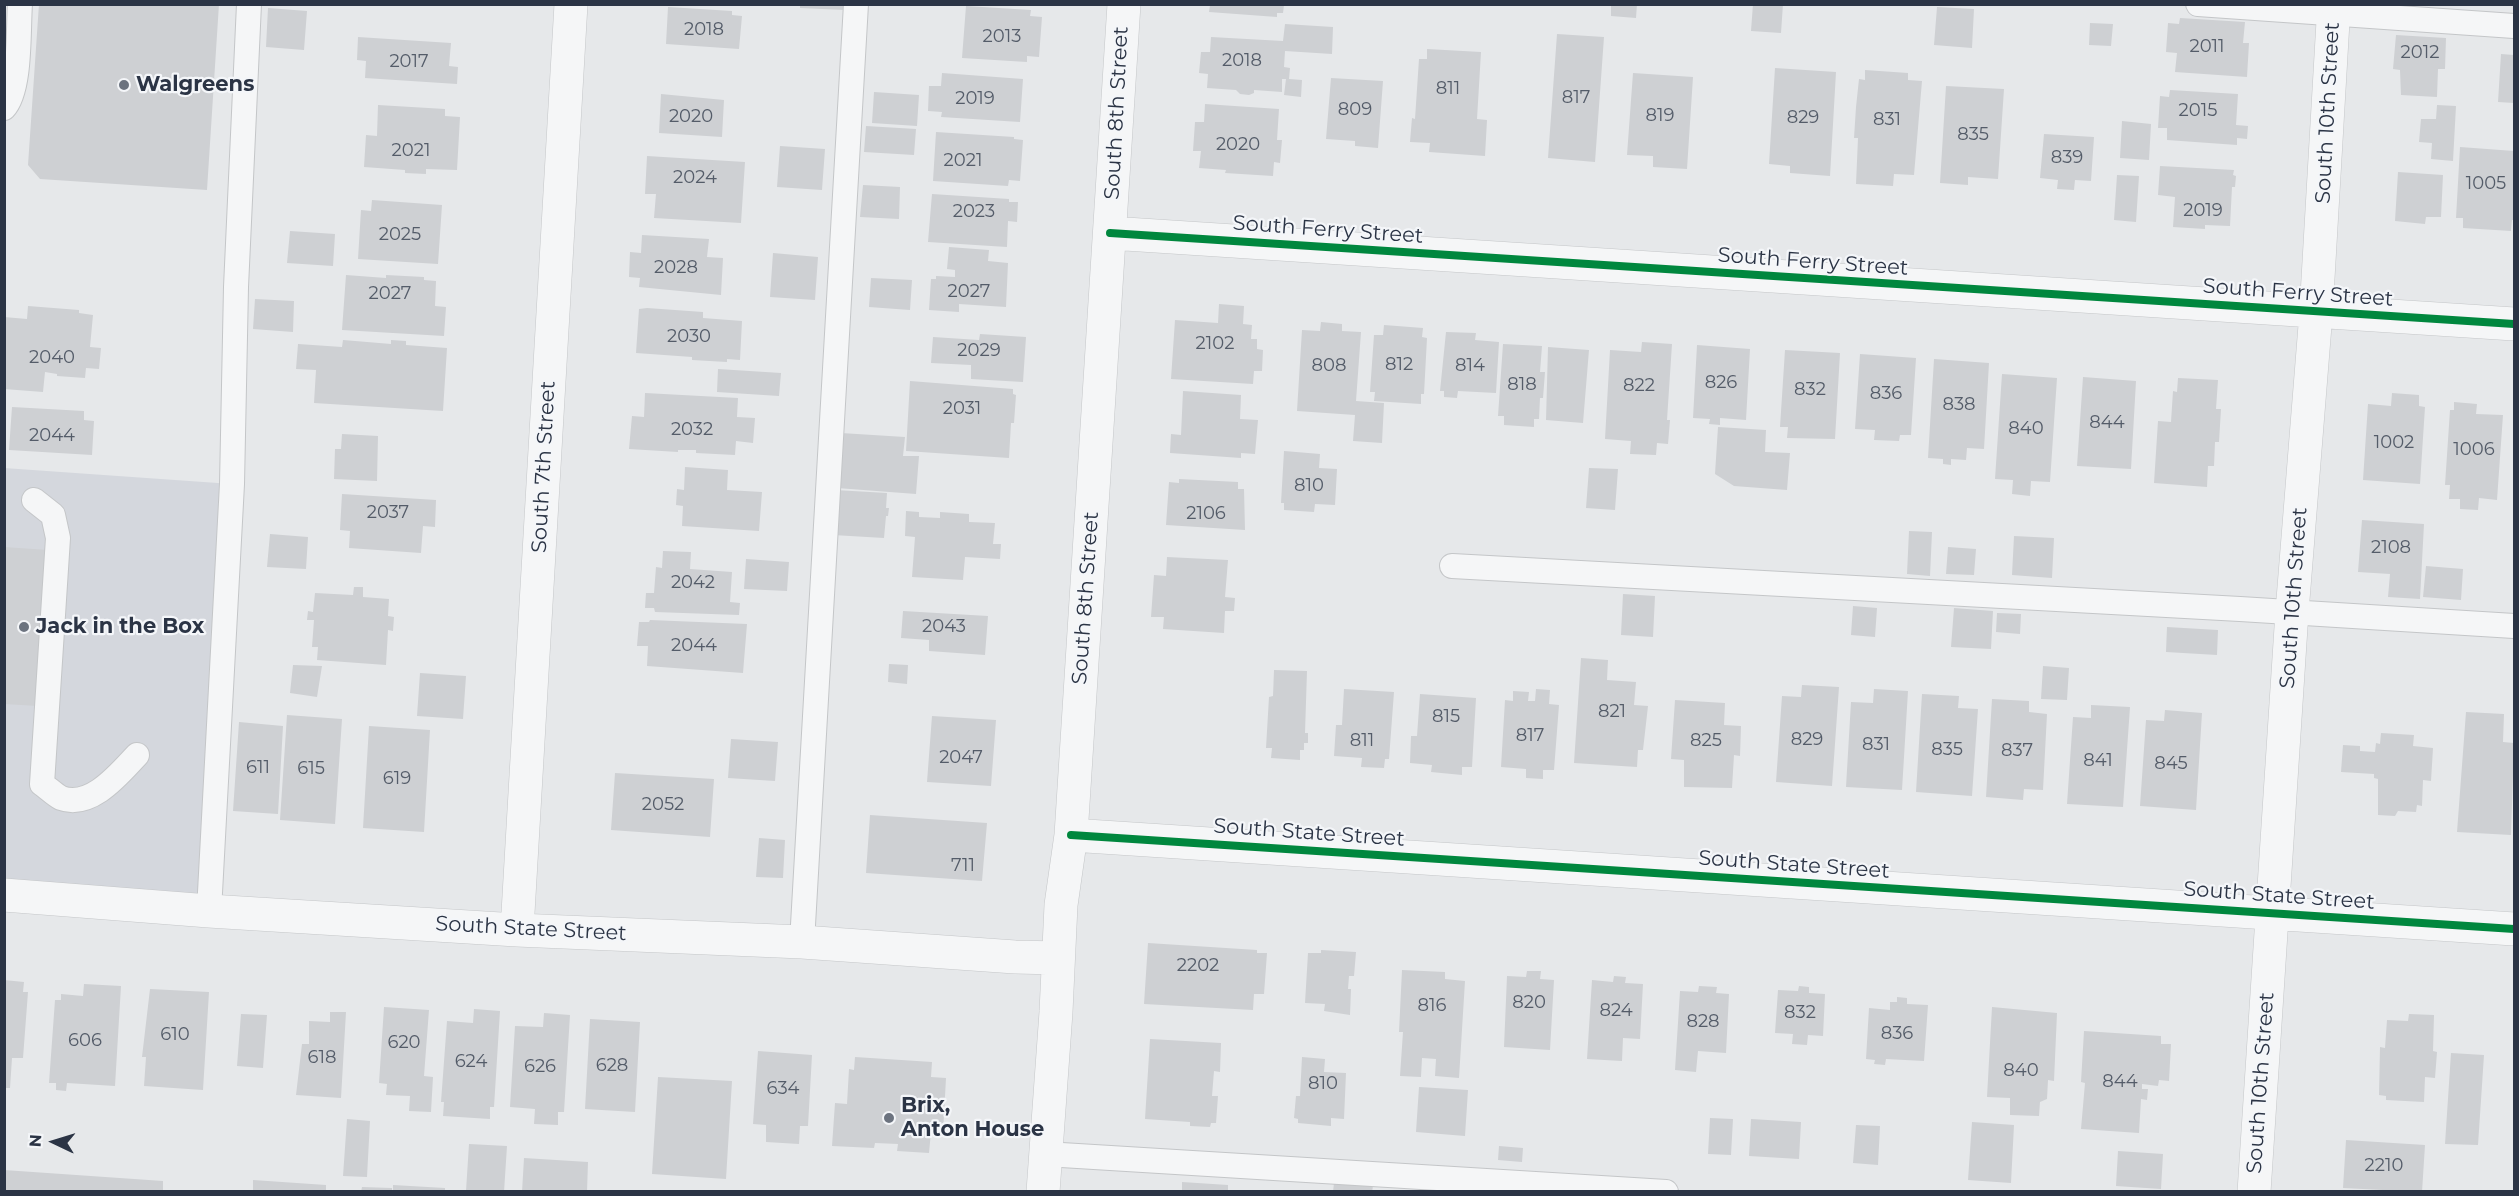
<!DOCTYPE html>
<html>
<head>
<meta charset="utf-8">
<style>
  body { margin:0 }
  #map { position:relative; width:2519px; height:1196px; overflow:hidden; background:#e6e8ea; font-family:Montserrat,sans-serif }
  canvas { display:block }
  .frame { position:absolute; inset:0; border:6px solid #2b3445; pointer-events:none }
  .north { position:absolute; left:24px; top:1112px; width:60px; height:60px; -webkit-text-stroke:4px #f4f6f9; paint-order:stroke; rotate:274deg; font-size:16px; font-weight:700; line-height:24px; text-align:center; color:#2b3445 }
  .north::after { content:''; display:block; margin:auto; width:21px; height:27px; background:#2b3445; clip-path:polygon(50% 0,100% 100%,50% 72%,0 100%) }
</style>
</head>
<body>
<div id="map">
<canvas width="2519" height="1196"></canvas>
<div class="frame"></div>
<div class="north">N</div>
</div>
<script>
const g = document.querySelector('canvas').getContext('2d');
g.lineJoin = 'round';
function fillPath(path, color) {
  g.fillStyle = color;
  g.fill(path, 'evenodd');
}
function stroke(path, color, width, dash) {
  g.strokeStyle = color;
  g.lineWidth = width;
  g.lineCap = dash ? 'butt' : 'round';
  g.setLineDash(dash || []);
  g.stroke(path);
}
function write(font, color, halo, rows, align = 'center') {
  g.font = font + ' Montserrat,sans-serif';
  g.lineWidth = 4.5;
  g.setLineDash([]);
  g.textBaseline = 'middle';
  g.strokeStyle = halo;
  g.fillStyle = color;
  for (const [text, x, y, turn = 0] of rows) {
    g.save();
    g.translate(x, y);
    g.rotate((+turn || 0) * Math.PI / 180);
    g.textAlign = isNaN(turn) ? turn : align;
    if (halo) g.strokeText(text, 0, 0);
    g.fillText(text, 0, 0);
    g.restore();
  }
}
const built = new Path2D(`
  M4 468 232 484 209 911 5 895Z`);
const building = new Path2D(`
  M39 4H219L207 190 40 179 28 165Z
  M800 4H846L845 10 800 8Z
  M1611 4H1637L1636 18 1611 16Z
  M1753 4H1783L1781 33 1751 31Z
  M1210 5H1284L1283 13H1277V17L1209 12Z
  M966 6 1031 10 1030 16 1042 17 1039 57 1027 56V62L962 58Z
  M668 7 732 11V15L742 16 739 49 666 44Z
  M1937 7 1974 9 1972 48 1934 45Z
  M268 8 307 11 304 50 266 47Z
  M2180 18 2245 22 2243 43H2249L2247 77 2175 72 2177 53 2166 52 2168 23 2179 24Z
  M2090 23 2113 24 2111 46 2089 45Z
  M1285 24 1333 27 1332 54 1285 51 1284 67 1290 68 1289 79 1302 80 1301 97 1284 95 1286 79H1282V92L1254 90V93L1249 95 1240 94 1236 90 1207 88 1208 74 1199 73 1201 52H1210L1211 37 1283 41Z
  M1557 34 1604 37 1595 162 1548 158Z
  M2396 35 2446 38 2445 69H2438L2437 97 2401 95 2400 70 2393 69Z
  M358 37 451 43 449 66 458 67 457 84 365 78 366 61 357 60Z
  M1427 49 1481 52 1477 119 1487 120 1485 156 1429 152 1430 143 1410 142 1412 118 1415 119 1419 59H1427Z
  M2501 54 2514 55V103L2498 102Z
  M1775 68 1836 72 1830 176 1790 173V166L1769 164Z
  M1865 70 1908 73V80L1922 81 1914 175 1894 174 1893 186 1856 184 1858 138H1854L1856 107 1859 79 1865 80Z
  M942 73 1023 79 1020 122 941 117 942 112 928 111 929 86H941Z
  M1633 73 1693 77 1687 169 1653 167V156L1627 155Z
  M1331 78 1383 81 1378 148 1355 146V141L1326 139Z
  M1946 86 2004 89 1998 179 1968 177V185L1940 183Z
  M2170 90 2238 94 2236 125 2248 126 2247 139 2237 138V145L2167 140V128H2158L2160 96 2169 97Z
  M874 92 919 95 917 126 872 123Z
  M661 94 724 100 722 137 659 133Z
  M1205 104 1279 109 1277 140H1282L1280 163 1274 162 1273 176 1225 173 1226 170 1199 168 1201 151H1193L1195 122H1204Z
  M378 105 445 109V116L460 117 457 170 426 169V174L405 173V170L364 167 366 135 377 136Z
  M2437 105 2456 106 2453 161 2431 159 2432 143 2419 142 2421 119H2436Z
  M2122 121 2151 124 2149 160 2120 158Z
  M866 126 916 129 914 155 864 152Z
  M936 132 1014 137V139L1023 140 1020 181 1009 180 1008 186 933 181Z
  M2044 134 2094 137 2091 181 2075 180 2074 190 2057 189 2058 180 2040 178Z
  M780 146 825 149 822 190 777 187Z
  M2460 147 2514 151V220H2512L2511 231 2463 228V218H2456Z
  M647 156 745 162 741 223 654 218 656 194H645Z
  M2160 166 2234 170 2233 175 2236 176 2235 187H2232L2230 226 2205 225V229L2173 227 2175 197 2158 195Z
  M2398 172 2443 175 2441 217H2426L2425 224 2395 221Z
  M2117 175 2139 176 2136 222 2114 220Z
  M863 185 900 187 899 219 860 217Z
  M932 194 1009 199V202H1018L1017 222 1008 221 1007 247 928 242Z
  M372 200 442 205 438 264 358 259 361 210 371 211Z
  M290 231 335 234 333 266 287 263Z
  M642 235 709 239 707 257 723 258 721 295 639 287 640 278 629 277 630 252 641 253Z
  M949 247 989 250 988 261 1008 263 1006 307 959 304V312L929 310 931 279H936V276L955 277V270L947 269Z
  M773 253 818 257 815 300 770 297Z
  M346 275 386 278V275L424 277V280L436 281 435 306 446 307 444 336 342 330Z
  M871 278 912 280 910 310 869 307Z
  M255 299 294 301 293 332 253 329Z
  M1219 304 1244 306 1243 324 1252 325 1251 339H1257V349L1263 350 1262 371H1254L1253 384 1171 379 1175 320 1218 323Z
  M28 306 79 310V313L93 315 90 347 101 348 99 369 86 368 85 378 57 376V374L45 372 43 392 4 389V317L27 319Z
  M647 308 703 312V318L742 321 740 360 727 359V362L692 360V357L636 353 639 309Z
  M1321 322 1342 324V331L1361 332 1356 401 1384 403 1382 443 1353 441 1355 415 1297 411 1302 330 1320 331Z
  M1384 325 1423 328 1422 337 1427 338 1424 394H1421V404L1374 401 1375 392H1370L1374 335H1383Z
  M1446 332 1476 333 1475 340 1499 342 1496 393 1458 391 1457 398 1444 397V391H1440Z
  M980 334 1026 337 1023 382 971 379V365L931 363 933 337 979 340Z
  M343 340 391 344V340L406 341V345L447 348 443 411 314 403 316 370 296 369 298 344 342 347Z
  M1642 342 1672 344 1667 420H1670L1668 444 1657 443 1656 455 1630 454 1631 441 1605 439 1610 350 1641 352Z
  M1503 344 1542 346 1540 372H1545L1543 398H1540L1539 419H1534V427L1504 425V416H1498Z
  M1697 345 1750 349 1746 420 1720 418V425L1709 424 1710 419 1693 418Z
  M1548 347 1589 350 1583 423 1546 420Z
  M1785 350 1840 353 1835 439 1787 438 1788 427H1780Z
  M1860 354 1916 358 1911 435H1900L1899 441 1874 440 1875 430 1855 429Z
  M1934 359 1989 363 1984 449 1967 448 1966 460 1951 459V465L1943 464V459L1928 458Z
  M718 369 781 373 779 396 717 392Z
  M2002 374 2057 378 2050 482 2031 481 2030 496 2012 494 2013 480 1995 479Z
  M2083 377 2136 381 2131 469 2077 466Z
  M2178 378 2218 380 2216 409H2221L2219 442H2215L2214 466H2208L2207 487 2154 483 2158 421 2171 422 2173 391 2177 392Z
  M910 381 1013 389V394L1016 395 1014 423H1011L1009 458 906 451Z
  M1183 391 1241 395 1240 419 1258 420 1255 454 1241 453V458L1170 453 1171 434 1181 435Z
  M645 393 738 398 737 417 755 418 753 443 736 441 735 455 696 453V450H678V452L629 449 632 416 644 417Z
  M2392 393 2419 395V406L2425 407 2420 484 2363 480 2368 404 2391 406Z
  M2454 402 2477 404 2476 414 2503 415 2497 500 2479 498 2478 510 2460 509V499H2449L2450 485H2445L2450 410H2454Z
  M12 407 84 411V420L94 421 92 455 9 450Z
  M1718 427 1766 430 1765 452 1790 453 1787 490 1734 486 1715 474Z
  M841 433 905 437 903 456H919L916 494 837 488Z
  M342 434 378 436 377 481 334 479 335 449H341Z
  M1284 451 1320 454 1319 468 1337 469 1335 505 1315 504 1314 512 1284 510V503H1281Z
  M685 467 728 470 727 490 762 492 759 531 682 526 683 506 676 505 677 489 684 490Z
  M1589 468 1618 469 1615 510 1586 508Z
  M1179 479 1238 482V489H1244L1245 530 1166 525 1169 482 1179 483Z
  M835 490 887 493 886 508H889L888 516H886L884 538 833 535Z
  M342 494 436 500 435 527 423 526 421 553 349 548 350 531 340 530Z
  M906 511 919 512V517L940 518V512L969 514V522L995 523 993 544H1001L1000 559 965 557 963 580 912 577 915 537 905 536Z
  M2362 520 2424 524 2420 599 2388 597 2390 574 2358 572Z
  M1909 531 1932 532 1930 576 1907 574Z
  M270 534 308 537 306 569 267 567Z
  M2014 536 2054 538 2052 578 2012 575Z
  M4 547 48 550 38 706 4 704Z
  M1948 547 1976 549 1974 575 1946 574Z
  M663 551 691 552 690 569 732 572 730 602 740 603 739 615 655 612 654 608H645L646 593H654L656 567 662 568Z
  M1167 557 1228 560 1225 597 1235 598 1234 611H1225L1224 633 1163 629 1164 617H1151L1154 575 1166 576Z
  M746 559 789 562 787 591 744 589Z
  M2426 566 2463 569 2461 600 2423 597Z
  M354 587H363V597L389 599 388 616 394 617 393 631 388 630 386 665 317 660 318 647H312L314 620H307L308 611 313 612 315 593 353 595Z
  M1623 594 1655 596 1653 637 1621 635Z
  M1853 606 1877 608 1875 637 1851 635Z
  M1954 608 1993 611 1991 649 1951 647Z
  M903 611 988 616 985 655 929 651V640L901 638Z
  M1997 613 2021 614 2020 634 1996 632Z
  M650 620 747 624 743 673 647 666 648 646H637L639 622H649Z
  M2167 627 2218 630 2217 655 2166 652Z
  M1581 658 1608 660 1607 680 1636 682 1634 705 1648 706 1643 750H1638L1637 767 1574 763Z
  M889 664 908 665 907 684 888 682Z
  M293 665 322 666 317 697 290 693Z
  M2043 666 2069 668 2067 700 2041 699Z
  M1274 670 1307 671 1305 733H1308V743H1304V750H1300V760L1271 758 1272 748H1266L1269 697 1273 696Z
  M420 673 466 676 463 719 417 716Z
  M1802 685 1839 687 1832 786 1776 782 1782 696 1801 697Z
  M1344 689 1394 692 1389 759H1385L1384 768 1361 767 1362 758 1334 756 1336 725H1342Z
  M1536 689 1550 690 1549 704 1559 705 1554 770H1543V779L1526 778V769L1501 767 1505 700 1513 701V691L1529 692 1528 701H1535Z
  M1874 689 1908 691 1902 790 1846 787 1851 702 1873 703Z
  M1420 694 1476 698 1472 767H1462V775L1431 772 1432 765 1410 763 1411 736H1417Z
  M1922 694 1959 696 1958 708 1978 709 1972 796 1916 792Z
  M1992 699 2029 701V712L2047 714 2043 790 2024 789 2023 800 1986 797Z
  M1675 700 1725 703 1724 725 1741 726 1740 756 1734 755 1732 788 1684 787V760L1671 759Z
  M2091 705 2130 707 2123 807 2067 804 2073 717 2091 718Z
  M2165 710 2202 713 2196 810 2140 806 2146 720 2164 721Z
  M2466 712 2504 714 2503 742 2514 743 2511 835 2457 832Z
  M287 715 342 719 335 824 280 820Z
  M932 716 996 720 991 786 927 782Z
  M239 722 283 726 278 814 233 811Z
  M369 726 430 730 424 832 363 828Z
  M2381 733 2414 735 2413 746 2433 748 2431 781 2423 780 2422 806 2417 805 2416 812 2398 811 2395 816 2378 815V779L2374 778V774L2341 772 2343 745 2360 746V751L2375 752 2376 743 2380 744Z
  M731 739 778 742 775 781 728 778Z
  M615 773 714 779 710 837 611 830Z
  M870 815 987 823 982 881 866 873Z
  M759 838 785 840 783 878 756 877Z
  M1148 943 1257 950V953H1267L1264 994H1254L1253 1010 1144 1004Z
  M1321 950 1356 952 1354 976H1349L1348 989H1351L1350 1015 1324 1011 1325 1004 1305 1003 1308 953H1321Z
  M1402 970 1445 972V979L1465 981 1459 1078 1435 1076 1436 1059 1422 1058 1421 1077 1400 1076 1403 1032H1399Z
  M1527 971H1541L1540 979 1554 980 1550 1050 1504 1047 1507 976 1526 977Z
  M1614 976 1626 977 1625 983 1643 984 1640 1039 1623 1038 1622 1061 1587 1059 1592 980 1613 982Z
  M4 980 24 982 23 992H28L23 1058H12L10 1088H4Z
  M84 984 121 986 115 1086 67 1083 66 1091 56 1090V1083H49L55 1000H61V994L83 996Z
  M1699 986 1717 987 1716 993 1729 994 1726 1053 1698 1051 1696 1072 1675 1070 1680 991 1698 992Z
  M1799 986 1809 987V993L1825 994 1823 1036 1808 1035 1807 1045 1792 1044 1793 1034 1775 1033 1778 990 1798 991Z
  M150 989 209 992 203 1090 144 1086 146 1057H142Z
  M1897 997 1907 998V1004L1928 1005 1924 1061 1886 1059 1885 1065 1874 1064 1875 1060 1866 1059 1869 1008 1890 1010V1002H1897Z
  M384 1007 429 1010 424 1076 433 1077 431 1112 409 1111 410 1096 386 1095 387 1084 379 1083Z
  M1992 1007 2057 1013 2054 1081 2048 1080 2047 1099 2040 1102 2039 1116 2010 1115V1098L1987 1097Z
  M474 1009 500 1011 494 1107H490V1119L443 1116 444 1102H441L447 1021 473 1023Z
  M330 1012H346L341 1098 296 1095 302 1044H309V1021L330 1022Z
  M544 1013 570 1015 564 1112H558V1125L534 1124 535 1109 510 1107 515 1026 543 1027Z
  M241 1014 267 1015 263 1068 237 1066Z
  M2409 1014 2434 1015 2433 1051 2437 1052 2435 1078 2425 1077 2424 1102 2386 1100V1096L2379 1095 2380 1047 2385 1048 2387 1020 2408 1021Z
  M590 1019 640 1022 635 1112 585 1109Z
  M2084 1031 2161 1036V1044H2171L2169 1081 2159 1080 2158 1086 2142 1084V1089H2148L2147 1100 2141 1099 2139 1133 2081 1129 2085 1083 2081 1082Z
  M1150 1039 1221 1043 1220 1072 1214 1071 1212 1096H1218L1216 1123H1211L1210 1127 1190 1126V1122L1145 1119Z
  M758 1051 812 1055 808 1126H800L799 1144 766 1142V1125L753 1124Z
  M2451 1053 2484 1055 2478 1145 2445 1144Z
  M855 1057 932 1062 931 1077 946 1078 943 1133 931 1132 929 1153 897 1151 898 1144 875 1143 874 1148 832 1146 835 1103 847 1104 849 1069 854 1070Z
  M1302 1057 1325 1059 1324 1072 1346 1073 1344 1119 1331 1118V1126L1298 1123V1119L1294 1118 1296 1096H1300Z
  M658 1077 732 1081 726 1179 652 1174Z
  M1419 1087 1468 1090 1465 1136 1416 1132Z
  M1710 1118 1733 1119 1731 1155 1708 1154Z
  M347 1119 370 1121 367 1177 343 1176Z
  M1751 1119 1801 1122 1799 1159 1749 1156Z
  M1972 1122 2014 1125 2011 1183 1968 1180Z
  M1856 1125 1880 1126 1878 1165 1853 1163Z
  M2346 1140 2425 1145 2422 1192 2343 1188Z
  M469 1144 507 1146 504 1192 466 1191Z
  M1499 1146 1523 1148 1522 1162 1498 1160Z
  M2118 1151 2163 1154 2161 1189 2116 1186Z
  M524 1158 588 1162 587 1192H522Z
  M4 1170 163 1181V1192H4Z
  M253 1180 326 1185V1192H253Z
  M1182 1182 1228 1185V1192H1182Z
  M1334 1183 1373 1186 1372 1192H1333Z
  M393 1185 445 1188V1192H393Z
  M362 1187 392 1188V1192H361Z`);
const service = new Path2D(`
  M2198 4 2514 26
  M4 108C21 90 18 30 20 4
  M34 500 53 515 58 538 42 784C48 788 55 795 61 798 91 809 119 774 137 755
  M1452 566 2240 609 2514 626
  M209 911 232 484 236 287 249 4
  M802 942 856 4
  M1045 1154 1666 1192`);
const minor = new Path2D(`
  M1110 233 2514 324
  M1071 835 2514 929
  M4 895 209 911 517 930 802 942 1015 957 1058 958
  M517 930 571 4
  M1043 1192 1056 1012 1061 905 1071 835 1124 4
  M2254 1192 2292 612 2316 313 2334 4`);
const cycleway = new Path2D(`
  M1110 233 2514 324
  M1071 835 2514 929`);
const markers = [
  [124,85,6,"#6c737f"],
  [24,627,6,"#6c737f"],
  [889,1118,6,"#6c737f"]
];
const numberNames = [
  ["2018",704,30],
  ["2013",1002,37],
  ["2011",2207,47],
  ["2012",2420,53],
  ["2018",1242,61],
  ["2017",409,62],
  ["811",1448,89],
  ["817",1576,98],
  ["2019",975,99],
  ["809",1355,110],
  ["2015",2198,111],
  ["819",1660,116],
  ["2020",691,117],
  ["829",1803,118],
  ["831",1887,120],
  ["835",1973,135],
  ["2020",1238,145],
  ["2021",411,151],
  ["839",2067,158],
  ["2021",963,161],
  ["2024",695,178],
  ["1005",2486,184],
  ["2019",2203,211],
  ["2023",974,212],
  ["2025",400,235],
  ["2028",676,268],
  ["2027",969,292],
  ["2027",390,294],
  ["2030",689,337],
  ["2102",1215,344],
  ["2029",979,351],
  ["2040",52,358],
  ["812",1399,365],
  ["808",1329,366],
  ["814",1470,366],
  ["826",1721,383],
  ["818",1522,385],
  ["822",1639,386],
  ["832",1810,390],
  ["836",1886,394],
  ["838",1959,405],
  ["2031",962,409],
  ["844",2107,423],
  ["840",2026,429],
  ["2032",692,430],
  ["2044",52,436],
  ["1002",2394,443],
  ["1006",2474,450],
  ["810",1309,486],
  ["2037",388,513],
  ["2106",1206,514],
  ["2108",2391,548],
  ["2042",693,583],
  ["2043",944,627],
  ["2044",694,646],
  ["821",1612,712],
  ["815",1446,717],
  ["817",1530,736],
  ["829",1807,740],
  ["811",1362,741],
  ["825",1706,741],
  ["831",1876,745],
  ["835",1947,750],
  ["837",2017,751],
  ["2047",961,758],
  ["841",2098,761],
  ["845",2171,764],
  ["611",258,768],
  ["615",311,769],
  ["619",397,779],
  ["2052",663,805],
  ["711",963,866],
  ["2202",1198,966],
  ["820",1529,1003],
  ["816",1432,1006],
  ["824",1616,1011],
  ["832",1800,1013],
  ["828",1703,1022],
  ["836",1897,1034],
  ["610",175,1035],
  ["606",85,1041],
  ["620",404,1043],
  ["618",322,1058],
  ["624",471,1062],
  ["628",612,1066],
  ["626",540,1067],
  ["840",2021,1071],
  ["844",2120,1082],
  ["810",1323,1084],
  ["634",783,1089],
  ["2210",2384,1166]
];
const poiNames = [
  ["Walgreens",136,85],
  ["Jack in the Box",36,627],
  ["Brix,",901,1106],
  ["Anton House",901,1130]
];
const streetNames = [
  ["South 8th Street",1117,113,-87],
  ["South 10th Street",2328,113,-87],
  ["South Ferry Street",1328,230,4],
  ["South Ferry Street",1813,262,4],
  ["South Ferry Street",2298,293,4],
  ["South 7th Street",544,467,-87],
  ["South 8th Street",1086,598,-86],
  ["South 10th Street",2294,598,-86],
  ["South State Street",1309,833,4],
  ["South State Street",1794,865,4],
  ["South State Street",2279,896,4],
  ["South State Street",531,929,3],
  ["South 10th Street",2261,1083,-86]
];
fillPath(built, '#d4d7dd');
fillPath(building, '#ced0d3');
stroke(service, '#c4c6c8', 26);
stroke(minor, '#c4c6c8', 34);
stroke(service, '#f5f6f7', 24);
stroke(minor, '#f5f6f7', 33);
stroke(cycleway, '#00873e', 8);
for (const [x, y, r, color] of markers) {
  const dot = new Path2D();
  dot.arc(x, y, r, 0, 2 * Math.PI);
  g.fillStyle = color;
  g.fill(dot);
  stroke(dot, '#f4f6f9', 2);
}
write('18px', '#545c69', null, numberNames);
write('bold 21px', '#2b3445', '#f4f6f9', poiNames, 'left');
write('21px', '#2b3445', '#f4f6f9', streetNames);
</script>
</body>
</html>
